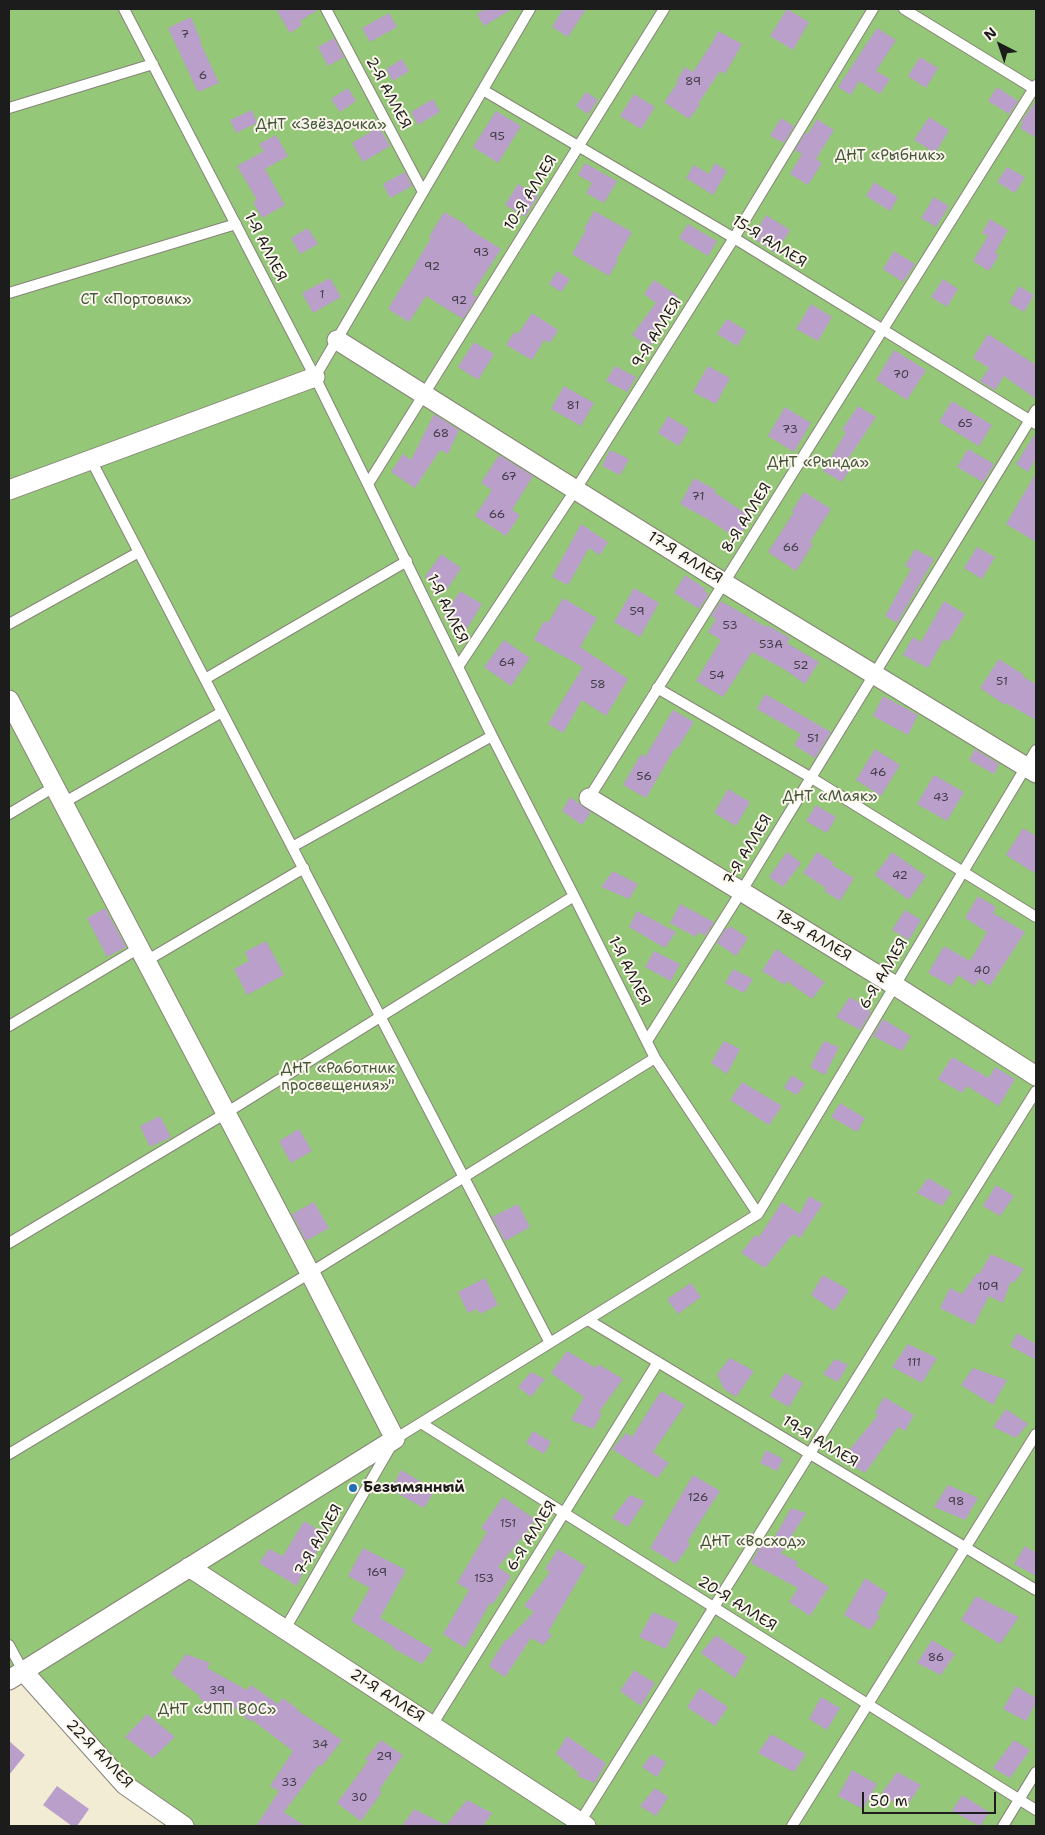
<!DOCTYPE html>
<html>
<head>
<meta charset="utf-8">
<style>
  body { margin:0 }
  #map { position:relative; width:1045px; height:1835px; overflow:hidden; background:#f2ecd5; font-family:"Shantell Sans",sans-serif }
  canvas { display:block }
  .frame { position:absolute; inset:0; border:10px solid #1c1c1c; pointer-events:none }
  .north { position:absolute; left:975px; top:20px; width:50px; height:50px; -webkit-text-stroke:4px #fbf7ec; paint-order:stroke; rotate:319deg; font-size:14px; font-weight:700; line-height:20px; text-align:center; color:#1c1c1c }
  .north::after { content:''; display:block; margin:auto; width:18px; height:22px; background:#1c1c1c; clip-path:polygon(50% 0,100% 100%,50% 72%,0 100%) }
  .scale { position:absolute; left:862px; top:1792px; width:134px; height:22px; box-sizing:border-box; border:2px solid #1c1c1c; border-top:0; padding-left:6px; font-size:15px; line-height:18px; white-space:nowrap; color:#1c1c1c; -webkit-text-stroke:4px #fbf7ec; paint-order:stroke }
</style>
</head>
<body>
<div id="map">
<canvas width="1045" height="1835"></canvas>
<div class="frame"></div>
<div class="north">N</div>
<div class="scale">50 m</div>
</div>
<script>
const g = document.querySelector('canvas').getContext('2d');
g.lineJoin = 'round';
function fillPath(path, color) {
  g.fillStyle = color;
  g.fill(path, 'evenodd');
}
function stroke(path, color, width, dash) {
  g.strokeStyle = color;
  g.lineWidth = width;
  g.lineCap = dash ? 'butt' : 'round';
  g.setLineDash(dash || []);
  g.stroke(path);
}
function write(font, color, halo, rows, align = 'center') {
  g.font = font + ' "Shantell Sans",sans-serif';
  g.lineWidth = 4;
  g.setLineDash([]);
  g.textBaseline = 'middle';
  g.strokeStyle = halo;
  g.fillStyle = color;
  for (const [text, x, y, turn = 0] of rows) {
    g.save();
    g.translate(x, y);
    g.rotate((+turn || 0) * Math.PI / 180);
    g.textAlign = isNaN(turn) ? turn : align;
    if (halo) g.strokeText(text, 0, 0);
    g.fillText(text, 0, 0);
    g.restore();
  }
}
const green = new Path2D(`
  M9 9H1036V1826H184L125 1785 13 1669 9 1672Z`);
const building = new Path2D(`
  M276 9H319L300 21 302 25 290 33Z
  M485 9H512L484 26 477 14Z
  M563 9H586L568 37 552 27Z
  M787 9 809 22 793 50 770 36Z
  M389 13 397 27 370 42 362 28Z
  M191 17 201 41 200 42 219 83 198 92 168 28Z
  M877 28 896 40 876 71 890 79 880 94 859 81 851 95 838 87Z
  M718 31 742 44 725 74 720 71 698 104 700 105 689 119 664 102 678 82 676 81 685 67 693 72 712 43Z
  M334 38 344 57 328 66 318 47Z
  M920 57 938 68 926 88 908 76Z
  M402 59 409 71 393 81 386 69Z
  M997 87 1018 101 1009 114 988 101Z
  M348 88 356 101 340 112 331 99Z
  M586 92 598 100 588 114 576 106Z
  M634 94 655 107 641 129 620 116Z
  M433 99 440 112 418 125 411 112Z
  M1036 101V138L1020 128 1023 123 1021 122Z
  M252 110 257 123 236 133 230 120Z
  M496 111 521 126 498 163 473 147Z
  M929 117 949 130 935 153 914 140Z
  M781 118 794 126 784 143 770 136Z
  M817 119 834 130 816 159 822 163 808 185 790 174 802 154 795 150 806 132 808 134Z
  M379 127 390 146 363 162 352 143Z
  M276 135 288 156 265 169 285 205 262 218 253 202 257 200 237 166 264 151 259 144Z
  M585 163 617 181 604 203 586 193 592 183 578 175Z
  M715 163 727 171 713 195 686 178 694 165 709 174Z
  M1007 167 1025 177 1015 193 997 182Z
  M405 172 412 186 390 198 383 184Z
  M874 182 898 197 890 211 866 196Z
  M518 184 538 196 525 217 505 205Z
  M934 197 949 206 936 227 921 218Z
  M594 211 632 232 616 260 618 261 609 276 572 254 586 230 584 229Z
  M444 212 467 225 466 227 501 249 472 294 477 297 463 319 426 296 409 322 388 309 431 238 429 237Z
  M766 215 790 230 776 253 752 238Z
  M990 219 1008 230 995 253 999 255 989 271 973 261 988 236 982 233Z
  M688 224 717 241 708 256 679 238Z
  M308 228 318 244 300 254 291 238Z
  M894 251 915 264 903 282 883 269Z
  M557 271 570 279 561 292 549 284Z
  M330 278 341 297 313 313 302 293Z
  M943 279 958 289 947 307 931 297Z
  M654 280 678 296 654 331 658 335 649 347 632 335 656 303 644 294Z
  M1019 286 1034 295 1024 312 1009 303Z
  M811 304 832 317 818 341 796 329Z
  M532 313 558 330 550 343 544 340 532 360 506 345 514 332 518 334Z
  M727 319 747 331 737 346 717 334Z
  M988 334 1036 365V399L1004 376 995 390 980 381 989 368 973 358Z
  M474 342 494 354 478 380 458 367Z
  M894 350 926 370 907 400 876 380Z
  M615 366 636 377 627 392 606 381Z
  M708 366 730 378 716 404 693 392Z
  M564 386 594 403 581 426 551 409Z
  M952 401 992 425 979 446 939 422Z
  M858 406 876 417 848 459 854 462 842 482 823 471 846 432 842 430Z
  M785 407 811 423 794 452 768 436Z
  M434 414 459 430 448 454 440 450 415 488 391 472 403 454 411 460Z
  M668 416 689 429 679 446 658 433Z
  M1036 432V458L1028 472 1016 464Z
  M968 449 994 464 983 482 957 467Z
  M610 450 629 459 620 475 602 466Z
  M499 455 533 476 512 510 520 515 506 536 475 516 492 490 481 483Z
  M1036 473V542L1006 524Z
  M694 478 716 490 714 492 752 518 737 539 711 521 680 504Z
  M804 492 831 509 810 542 813 544 796 571 768 552 794 512 792 511Z
  M581 524 608 542 600 555 589 548 568 585 552 577Z
  M977 547 995 557 982 579 964 568Z
  M915 549 934 559 897 623 885 616 911 569 905 566Z
  M441 554 461 568 446 591 425 577Z
  M685 575 706 589 704 591 709 594 699 609 674 593Z
  M634 588 659 603 640 637 614 622Z
  M460 591 482 604 465 632 443 618Z
  M563 598 597 618 580 647 628 679 606 716 582 700 563 733 548 724 583 667 534 640 544 621 548 623Z
  M721 601 766 627 767 625 790 638 787 643 819 662 805 684 784 669 752 652 723 697 696 681 721 640 708 632 716 619 711 616Z
  M944 601 965 614 948 642 944 639 928 668 903 655 913 637 921 642Z
  M504 640 530 658 511 686 484 667Z
  M999 659 1024 675 1023 677 1036 684V720L1006 703 1005 705 980 688Z
  M765 694 831 732 815 758 794 745 801 734 757 709Z
  M883 696 918 715 908 735 873 716Z
  M673 710 694 722 677 749 675 748 646 798 623 785 641 754 645 757Z
  M875 749 900 765 881 796 856 780Z
  M975 749 999 764 994 774 969 760Z
  M934 775 964 792 947 821 917 804Z
  M728 789 750 802 736 826 714 813Z
  M570 797 591 812 582 825 562 811Z
  M816 805 836 817 827 833 806 821Z
  M1023 828 1036 836V874L1006 855Z
  M787 852 801 863 783 887 769 877Z
  M817 852 834 863 832 865 854 878 840 901 824 891 826 888 803 873Z
  M892 852 926 876 909 900 875 875Z
  M613 871 638 884 629 899 601 887Z
  M978 896 996 907 993 913 1025 932 990 986 979 979 975 986 958 975 951 986 928 973 944 946 970 961 987 932 965 918Z
  M680 904 714 922 705 936 699 932 696 937 670 923Z
  M105 908 126 947 107 957 87 918Z
  M905 910 921 920 909 940 892 930Z
  M637 911 676 932 665 948 629 927Z
  M730 926 748 938 736 956 717 943 726 928 728 929Z
  M266 941 284 975 247 995 234 969 249 961 245 952Z
  M776 949 825 982 812 999 787 981 785 985 762 971Z
  M654 951 680 964 671 981 645 967Z
  M733 969 753 979 744 993 725 983Z
  M850 997 870 1009 869 1011 871 1012 860 1030 836 1017Z
  M883 1019 911 1036 902 1051 873 1036Z
  M724 1041 740 1049 727 1074 711 1063Z
  M824 1041 839 1047 825 1075 810 1067Z
  M952 1057 989 1078 995 1067 1015 1079 999 1106 967 1086 962 1093 938 1079Z
  M792 1075 805 1084 797 1095 784 1088Z
  M742 1082 782 1106 769 1125 730 1100Z
  M840 1103 865 1118 857 1132 831 1117Z
  M160 1116 171 1137 150 1147 140 1126Z
  M299 1129 312 1151 291 1163 279 1141Z
  M928 1178 952 1192 942 1206 917 1193Z
  M996 1185 1014 1196 1000 1216 983 1206Z
  M809 1196 823 1204 800 1238 793 1234 765 1268 741 1253 755 1235 759 1237 782 1202 800 1214Z
  M314 1202 329 1228 306 1241 292 1214Z
  M518 1204 530 1227 505 1241 492 1217Z
  M991 1254 1024 1269 1014 1283 1011 1281 1003 1303 989 1296 974 1325 940 1308 950 1288 962 1294 977 1273 979 1274Z
  M823 1275 849 1290 834 1311 811 1295Z
  M485 1278 498 1305 480 1314 477 1309 468 1313 458 1292Z
  M691 1283 701 1297 678 1314 667 1299Z
  M1017 1333 1036 1344V1360L1010 1346Z
  M908 1344 937 1358 922 1383 892 1367Z
  M567 1351 596 1368 598 1364 623 1379 599 1412 602 1414 593 1429 571 1420 584 1397 551 1373Z
  M730 1358 754 1371 736 1397 724 1389 717 1374Z
  M835 1359 848 1365 838 1382 823 1374Z
  M973 1368 1007 1380 993 1405 961 1385Z
  M531 1372 545 1379 531 1397 518 1387Z
  M785 1373 803 1383 789 1407 770 1396Z
  M661 1391 685 1405 653 1452 669 1463 657 1478 612 1449 626 1433 632 1437Z
  M884 1397 914 1415 905 1431 898 1427 865 1473 842 1459 878 1415 875 1413Z
  M1006 1409 1028 1424 1016 1438 993 1427Z
  M533 1431 551 1442 544 1454 526 1443Z
  M766 1450 783 1459 777 1471 760 1463Z
  M401 1470 435 1490 424 1508 391 1490Z
  M693 1475 720 1491 687 1542 690 1544 676 1564 650 1548Z
  M948 1485 978 1498 965 1520 934 1507Z
  M630 1495 645 1501 628 1527 612 1518Z
  M503 1497 536 1520 498 1567 511 1576 493 1604 490 1603 465 1648 443 1634 469 1590 457 1583 487 1532 481 1528Z
  M791 1508 806 1513 781 1553 798 1562 796 1566 829 1587 810 1616 789 1602 798 1588 751 1563 762 1543 769 1547Z
  M304 1521 327 1535 314 1556 311 1554 297 1586 259 1563 269 1549 283 1556Z
  M1025 1546 1036 1553V1576L1014 1564Z
  M363 1548 406 1570 380 1618 433 1649 422 1664 392 1648 393 1646 351 1621 370 1588 348 1576Z
  M558 1549 586 1566 548 1632 552 1635 543 1645 531 1638 505 1677 489 1666 505 1640 506 1641 534 1612 524 1606 550 1572 545 1569Z
  M865 1578 888 1593 877 1614 880 1616 870 1630 844 1615Z
  M976 1596 1019 1617 1000 1644 961 1620Z
  M653 1612 679 1623 666 1649 639 1637Z
  M716 1635 747 1657 735 1678 701 1653Z
  M932 1640 955 1654 941 1675 917 1663Z
  M186 1654 210 1663 207 1668 247 1690 251 1685 278 1704 283 1698 298 1709 297 1710 342 1740 322 1766 319 1765 284 1812 305 1826H256L279 1791 270 1786 293 1751 251 1719 249 1721 225 1699 217 1711 199 1698 200 1696 171 1674Z
  M634 1670 655 1683 641 1706 620 1691Z
  M1016 1686 1036 1698V1702L1026 1721 1003 1709Z
  M700 1688 728 1707 715 1726 687 1707Z
  M821 1697 840 1708 827 1730 809 1719Z
  M147 1714 175 1737 153 1758 125 1737Z
  M771 1734 806 1754 794 1772 758 1753Z
  M567 1736 586 1749V1750L606 1763 595 1783 577 1776 579 1773 556 1754Z
  M381 1740 403 1755 379 1790 382 1792 361 1821 337 1803 368 1761 365 1759Z
  M1014 1740 1030 1750 1010 1778 993 1768Z
  M9 1741 25 1755 9 1775Z
  M652 1754 666 1762 657 1777 642 1767Z
  M852 1770 877 1784 863 1809 838 1796Z
  M897 1772 921 1785 906 1807 880 1796Z
  M57 1786 89 1809 77 1826H72L43 1805Z
  M655 1788 668 1797 656 1816 640 1806Z
  M962 1795 989 1812 980 1826 952 1811Z
  M467 1800 492 1813 483 1826H402L414 1809 446 1825Z`);
const service = new Path2D(`
  M124 9 315 377 492 736 574 896 655 1058 758 1214
  M326 9 423 192
  M904 9 1036 90
  M483 90 734 238 1036 424
  M9 108 153 64
  M9 293 236 224
  M315 377 530 9
  M91 460 550 1343
  M368 484 664 9
  M9 624 139 552
  M458 667 576 489 734 238 873 9
  M205 679 407 561
  M657 688 810 777 1036 917
  M589 798 1036 85
  M63 803 222 712
  M9 814 54 787
  M292 847 492 736
  M146 961 304 868
  M9 1026 139 948
  M647 1041 741 892 1036 410
  M9 1243 226 1113 574 896
  M588 1320 1036 1590
  M421 1423 1036 1810
  M9 1454 310 1273 655 1058
  M285 1629 395 1439 758 1214 1036 750
  M9 1645 23 1671
  M432 1725 658 1362
  M580 1822 1036 1091
  M792 1826 1036 1434
  M1003 1826 1036 1772`);
const minor = new Path2D(`
  M337 340 724 583 1036 773
  M9 490 315 377
  M9 700 310 1273 395 1439 9 1680
  M589 798 894 985 1036 1076
  M189 1567 586 1826
  M23 1671 125 1785 184 1826`);
const markers = [
  [353,1488,5,"#1f6fb2"]
];
const numberNames = [
  ["7",185,35],
  ["6",203,76],
  ["89",693,82],
  ["95",497,137],
  ["93",481,253],
  ["92",432,267],
  ["1",322,295],
  ["92",459,301],
  ["70",901,375],
  ["81",573,406],
  ["65",965,424],
  ["73",790,430],
  ["68",441,434],
  ["67",509,477],
  ["71",698,497],
  ["66",497,515],
  ["66",791,548],
  ["59",637,612],
  ["53",730,626],
  ["53А",771,645],
  ["64",507,663],
  ["52",801,666],
  ["54",717,676],
  ["51",1002,682],
  ["58",598,685],
  ["51",813,739],
  ["46",878,773],
  ["56",644,777],
  ["43",941,798],
  ["42",900,876],
  ["40",982,971],
  ["109",988,1287],
  ["111",914,1363],
  ["126",698,1498],
  ["98",956,1502],
  ["151",508,1524],
  ["169",377,1573],
  ["153",484,1579],
  ["86",936,1658],
  ["39",217,1691],
  ["34",320,1745],
  ["29",384,1757],
  ["33",289,1783],
  ["30",359,1798]
];
const streetNames = [
  ["2-Я АЛЛЕЯ",388,93,62],
  ["10-Я АЛЛЕЯ",531,193,-58],
  ["15-Я АЛЛЕЯ",769,242,32],
  ["1-Я АЛЛЕЯ",265,247,63],
  ["9-Я АЛЛЕЯ",657,333,-58],
  ["8-Я АЛЛЕЯ",747,518,-58],
  ["17-Я АЛЛЕЯ",685,558,32],
  ["1-Я АЛЛЕЯ",447,609,64],
  ["7-Я АЛЛЕЯ",748,850,-59],
  ["18-Я АЛЛЕЯ",813,936,31],
  ["1-Я АЛЛЕЯ",629,971,63],
  ["6-Я АЛЛЕЯ",884,974,-59],
  ["19-Я АЛЛЕЯ",820,1442,31],
  ["6-Я АЛЛЕЯ",532,1536,-58],
  ["7-Я АЛЛЕЯ",319,1540,-60],
  ["20-Я АЛЛЕЯ",737,1604,32],
  ["21-Я АЛЛЕЯ",387,1696,33],
  ["22-Я АЛЛЕЯ",99,1754,46]
];
const parkNames = [
  ["ДНТ «Звёздочка»",321,125],
  ["ДНТ «Рыбник»",890,156],
  ["СТ «Портовик»",136,300],
  ["ДНТ «Рында»",818,463],
  ["ДНТ «Маяк»",830,797],
  ["ДНТ «Работник",338,1069],
  ["просвещения»\"",338,1086],
  ["ДНТ «Восход»",753,1542],
  ["ДНТ «УПП ВОС»",217,1710]
];
const poiNames = [
  ["Безымянный",363,1488]
];
fillPath(green, '#94c778');
fillPath(building, '#b99fca');
stroke(service, '#878478', 12);
stroke(minor, '#878478', 21);
stroke(service, '#fff', 10);
stroke(minor, '#fff', 19);
for (const [x, y, r, color] of markers) {
  const dot = new Path2D();
  dot.arc(x, y, r, 0, 2 * Math.PI);
  g.fillStyle = color;
  g.fill(dot);
  stroke(dot, '#fbf7ec', 2);
}
write('12px', '#433d48', null, numberNames);
write('15px', '#1c1c1c', '#fbf7ec', streetNames);
write('15px', '#46583c', '#fbf7ec', parkNames);
write('bold 15px', '#1c1c1c', '#fbf7ec', poiNames, 'left');
</script>
</body>
</html>
